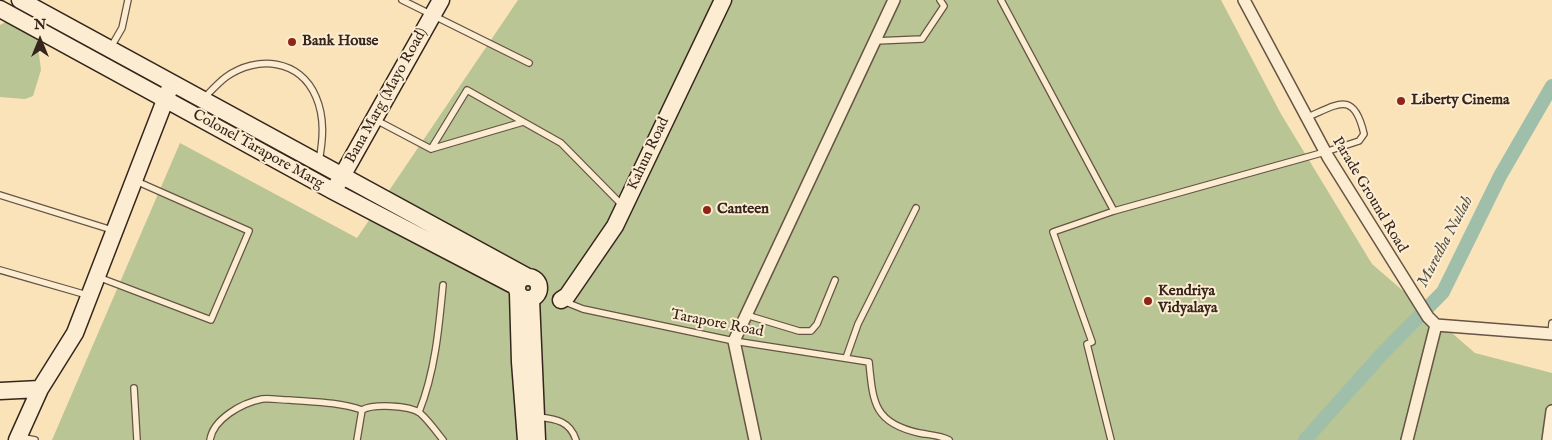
<!DOCTYPE html>
<html>
<head>
<meta charset="utf-8">
<style>
  body { margin:0 }
  #map { position:relative; width:1552px; height:440px; overflow:hidden; background:#fae3b9; font-family:"IM FELL English",serif }
  canvas { display:block }
  .north { position:absolute; left:15px; top:15px; width:50px; height:50px; -webkit-text-stroke:4px #fcedd2; paint-order:stroke; rotate:0deg; font-size:14px; font-weight:700; line-height:20px; text-align:center; color:#35251d }
  .north::after { content:''; display:block; margin:auto; width:18px; height:22px; background:#35251d; clip-path:polygon(50% 0,100% 100%,50% 72%,0 100%) }
</style>
</head>
<body>
<div id="map">
<canvas width="1552" height="440"></canvas>
<div class="north">N</div>
</div>
<script>
const g = document.querySelector('canvas').getContext('2d');
g.lineJoin = 'round';
function fillPath(path, color) {
  g.fillStyle = color;
  g.fill(path, 'evenodd');
}
function stroke(path, color, width, dash) {
  g.strokeStyle = color;
  g.lineWidth = width;
  g.lineCap = dash ? 'butt' : 'round';
  g.setLineDash(dash || []);
  g.stroke(path);
}
function write(font, color, halo, rows, align = 'center') {
  g.font = font + ' "IM FELL English",serif';
  g.lineWidth = 4;
  g.setLineDash([]);
  g.textBaseline = 'middle';
  g.strokeStyle = halo;
  g.fillStyle = color;
  for (const [text, x, y, turn = 0] of rows) {
    g.save();
    g.translate(x, y);
    g.rotate((+turn || 0) * Math.PI / 180);
    g.textAlign = isNaN(turn) ? turn : align;
    if (halo) g.strokeText(text, 0, 0);
    g.fillText(text, 0, 0);
    g.restore();
  }
}
const green = new Path2D(`
  M518 0H1221L1281 114 1372 264 1475 353 1552 373V440H52L180 143 357 238Z
  M6 22 37 39 41 70 33 96 25 99 0 97V25Z`);
const canal = new Path2D(`
  M1305 440 1381 355 1443 292 1500 176 1552 86`);
const lane = new Path2D(`
  M402 0 529 63
  M1001 0 1114 211
  M875 41 922 39 944 6 940 0
  M111 47 122 28 128 0
  M204 98C211 91 218 83 226 77 257 55 300 59 316 97 325 118 323 140 319 161
  M376 120 431 149 523 122
  M431 149 467 90 561 143 623 206
  M0 195 112 230
  M0 270 87 295
  M98 277 211 320 249 231 136 181
  M563 301 583 309 734 341 869 362C873 403 874 423 919 433 929 435 940 435 949 440
  M746 315 799 331H811L817 324 835 280
  M1551 334 1552 323
  M846 358 858 324 916 208
  M134 388 137 440
  M419 412C435 372 439 328 443 285
  M538 417C556 419 570 421 576 440
  M20 437 35 440
  M210 440C213 419 242 403 262 399 270 398 281 400 289 400 314 402 338 402 362 410
  M357 440 362 410C373 404 409 405 420 413 428 420 436 431 443 440
  M1111 440 1087 344 1092 342 1053 232 1114 211 1325 152 1359 141 1364 134C1354 90 1338 104 1306 118`);
const street = new Path2D(`
  M1244 0 1328 157 1428 317 1436 325 1552 334
  M755 440 734 341 894 0
  M1407 440 1436 325
  M1548 440 1552 411`);
const secondary = new Path2D(`
  M20 0 528 277
  M0 9 333 191 517 287
  M337 185 441 0
  M517 288a11 11 0 1 1 22 0a11 11 0 1 1-22 0Z
  M518 293 520 362 526 440
  M531 299 537 440
  M561 300 567 296 615 226 723 0
  M0 391 40 389
  M17 440 40 389 75 333 169 90`);
const markers = [
  [292,42,5,"#8f2418"],
  [1401,101,5,"#8f2418"],
  [707,210,5,"#8f2418"],
  [1148,301,5,"#8f2418"]
];
const poiNames = [
  ["Bank House",302,42],
  ["Liberty Cinema",1411,101],
  ["Canteen",717,210],
  ["Kendriya",1158,292],
  ["Vidyalaya",1158,309]
];
const streetNames = [
  ["Bana Marg (Mayo Road)",387,96,-61],
  ["Colonel Tarapore Marg",258,150,29],
  ["Kahun Road",649,154,-65],
  ["Parade Ground Road",1369,195,59],
  ["Tarapore Road",717,324,11]
];
const waterNames = [
  ["Muredha Nullah",1446,242,-62]
];
fillPath(green, '#b9c594');
stroke(canal, '#9fbfab', 14);
stroke(lane, '#665444', 8);
stroke(street, '#665444', 14);
stroke(secondary, '#35251d', 19);
stroke(lane, '#fcedd2', 5.5);
stroke(street, '#fcedd2', 11);
stroke(secondary, '#fcedd2', 16);
for (const [x, y, r, color] of markers) {
  const dot = new Path2D();
  dot.arc(x, y, r, 0, 2 * Math.PI);
  g.fillStyle = color;
  g.fill(dot);
  stroke(dot, '#fcedd2', 2);
}
write('bold 15px', '#35251d', '#fcedd2', poiNames, 'left');
write('15px', '#35251d', '#fcedd2', streetNames);
write('italic 16px', '#555348', '#fcedd2', waterNames);
</script>
</body>
</html>
